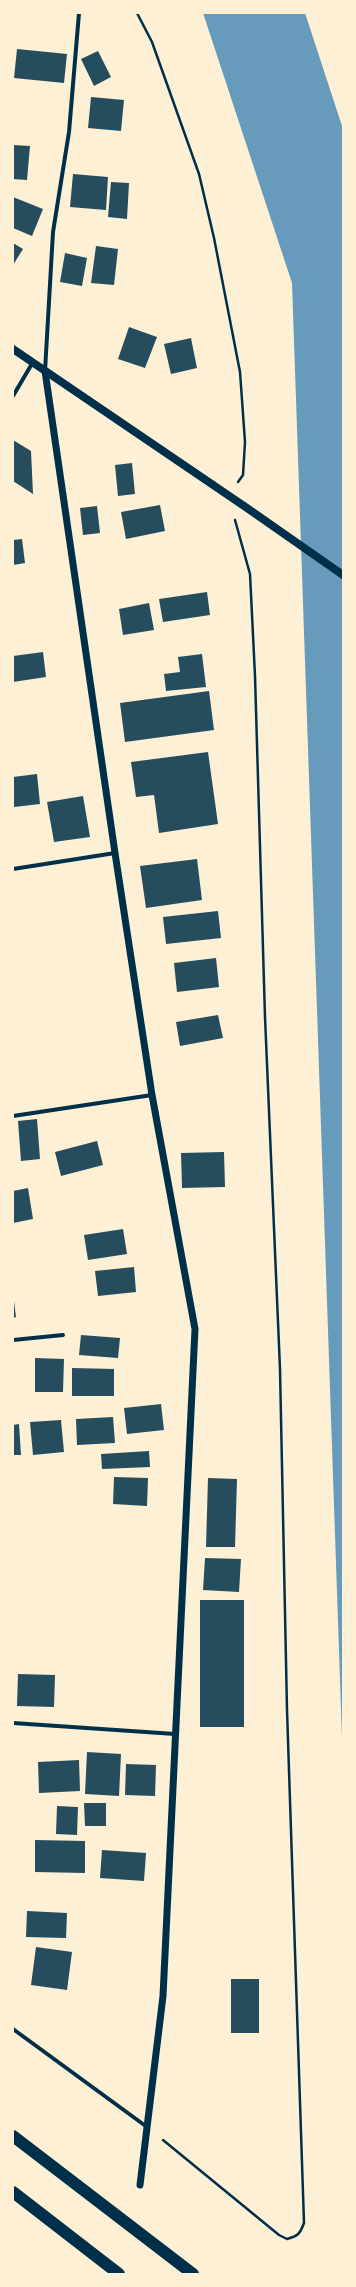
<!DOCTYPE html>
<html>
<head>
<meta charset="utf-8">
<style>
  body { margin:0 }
  #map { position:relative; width:356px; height:2287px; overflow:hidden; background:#fdf0d5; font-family:"Fira Sans",sans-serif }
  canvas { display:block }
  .frame { position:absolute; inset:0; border:14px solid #fdf0d5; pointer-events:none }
</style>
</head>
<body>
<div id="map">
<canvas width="356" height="2287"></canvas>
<div class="frame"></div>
</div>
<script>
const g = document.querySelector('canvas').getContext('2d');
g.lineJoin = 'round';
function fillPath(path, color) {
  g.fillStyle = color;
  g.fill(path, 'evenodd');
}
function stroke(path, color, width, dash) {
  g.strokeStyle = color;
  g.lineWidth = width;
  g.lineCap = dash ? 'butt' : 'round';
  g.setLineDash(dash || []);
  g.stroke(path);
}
const water = new Path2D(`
  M203 13H305L343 129V1767L292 283Z`);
const building = new Path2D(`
  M17 49 67 54 64 83 14 78Z
  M98 51 111 77 94 86 81 59Z
  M91 97 124 100 121 131 88 128Z
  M13 145 30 146 27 180 13 179Z
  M73 174 108 177 106 210 70 207Z
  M111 182 129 183 127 219 108 217Z
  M13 197 43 209 32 236 13 228Z
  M13 243 23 249 13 265Z
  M96 246 118 249 114 285 91 283Z
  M65 253 87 258 82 286 60 282Z
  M129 327 157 337 145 368 118 359Z
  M191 338 197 368 171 374 164 344Z
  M13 440 31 451 33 494 13 481Z
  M132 463 135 494 118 496 115 465Z
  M160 505 165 531 126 539 121 512Z
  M97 506 100 533 83 535 80 508Z
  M22 539 25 563 13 565V540Z
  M207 592 210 615 163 622 159 599Z
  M149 603 154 630 123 635 119 609Z
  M43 652 46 677 13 682V656Z
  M202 654 206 687 166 691 164 674 180 672 178 657Z
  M209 691 214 730 125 742 120 703Z
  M208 752 218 824 159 833 154 795 136 797 131 762Z
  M37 774 40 804 14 807 13 777Z
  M83 796 90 837 54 842 47 802Z
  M197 859 202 900 146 908 140 866Z
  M218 911 221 938 166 944 163 917Z
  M216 958 219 987 177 992 174 963Z
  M218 1015 223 1038 180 1046 176 1022Z
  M37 1119 40 1159 21 1161 18 1121Z
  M97 1141 103 1165 61 1176 55 1152Z
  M224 1152 225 1187 182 1188 181 1153Z
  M28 1188 33 1219 13 1223V1191Z
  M123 1229 127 1254 88 1260 84 1235Z
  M134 1267 136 1292 98 1296 95 1271Z
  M13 1293 16 1317 13 1318Z
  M81 1335 120 1338 118 1358 79 1355Z
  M35 1358 64 1359 63 1392H35Z
  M72 1368 114 1369V1396H72Z
  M161 1404 164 1430 127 1434 124 1408Z
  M113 1417 115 1443 77 1445 76 1419Z
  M61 1420 64 1452 33 1455 30 1422Z
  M19 1424 21 1455H13V1425Z
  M149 1451 150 1467 102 1469 101 1454Z
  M114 1477 148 1478 147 1506 113 1504Z
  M208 1478 237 1479 235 1547H206Z
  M205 1558 241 1559 239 1592 203 1590Z
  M200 1600H244V1727H200Z
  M18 1674 55 1675 54 1707 17 1706Z
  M87 1752 121 1754 119 1796 85 1794Z
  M79 1760 80 1791 39 1793 38 1762Z
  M126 1764 156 1765 155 1796 125 1795Z
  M84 1803H106V1826H85Z
  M57 1806 78 1807 77 1835 56 1834Z
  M35 1840 85 1841V1873L35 1872Z
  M102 1850 146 1853 144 1881 100 1878Z
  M27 1911 67 1913 66 1938 26 1937Z
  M36 1947 72 1952 67 1990 31 1985Z
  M231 1979H259V2033H231Z`);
const path = new Path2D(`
  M137 13 152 42 199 174 214 238 240 372 245 442 243 475 238 482
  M163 2140 279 2235 287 2239C298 2236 300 2234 304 2223L287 1710 280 1369 265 1017 255 676 250 574 235 520`);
const minor = new Path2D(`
  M45 371 53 232 69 132 79 13
  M13 396 33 362
  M13 869 115 853
  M13 1116 152 1095
  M13 1340 63 1335
  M13 1723 175 1734
  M13 2029 147 2127`);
const tertiary = new Path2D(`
  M45 371 115 853 152 1095 195 1329 163 1996 140 2185`);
const secondary = new Path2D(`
  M13 349 247 508 343 575`);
const motorway = new Path2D(`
  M13 2136 193 2274
  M13 2192 119 2274`);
fillPath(water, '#669bbc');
fillPath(building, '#264d5e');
stroke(path, '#003049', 2.5);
stroke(minor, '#003049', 4);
stroke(tertiary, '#003049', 7);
stroke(secondary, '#003049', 8);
stroke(motorway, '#003049', 12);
</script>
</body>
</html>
